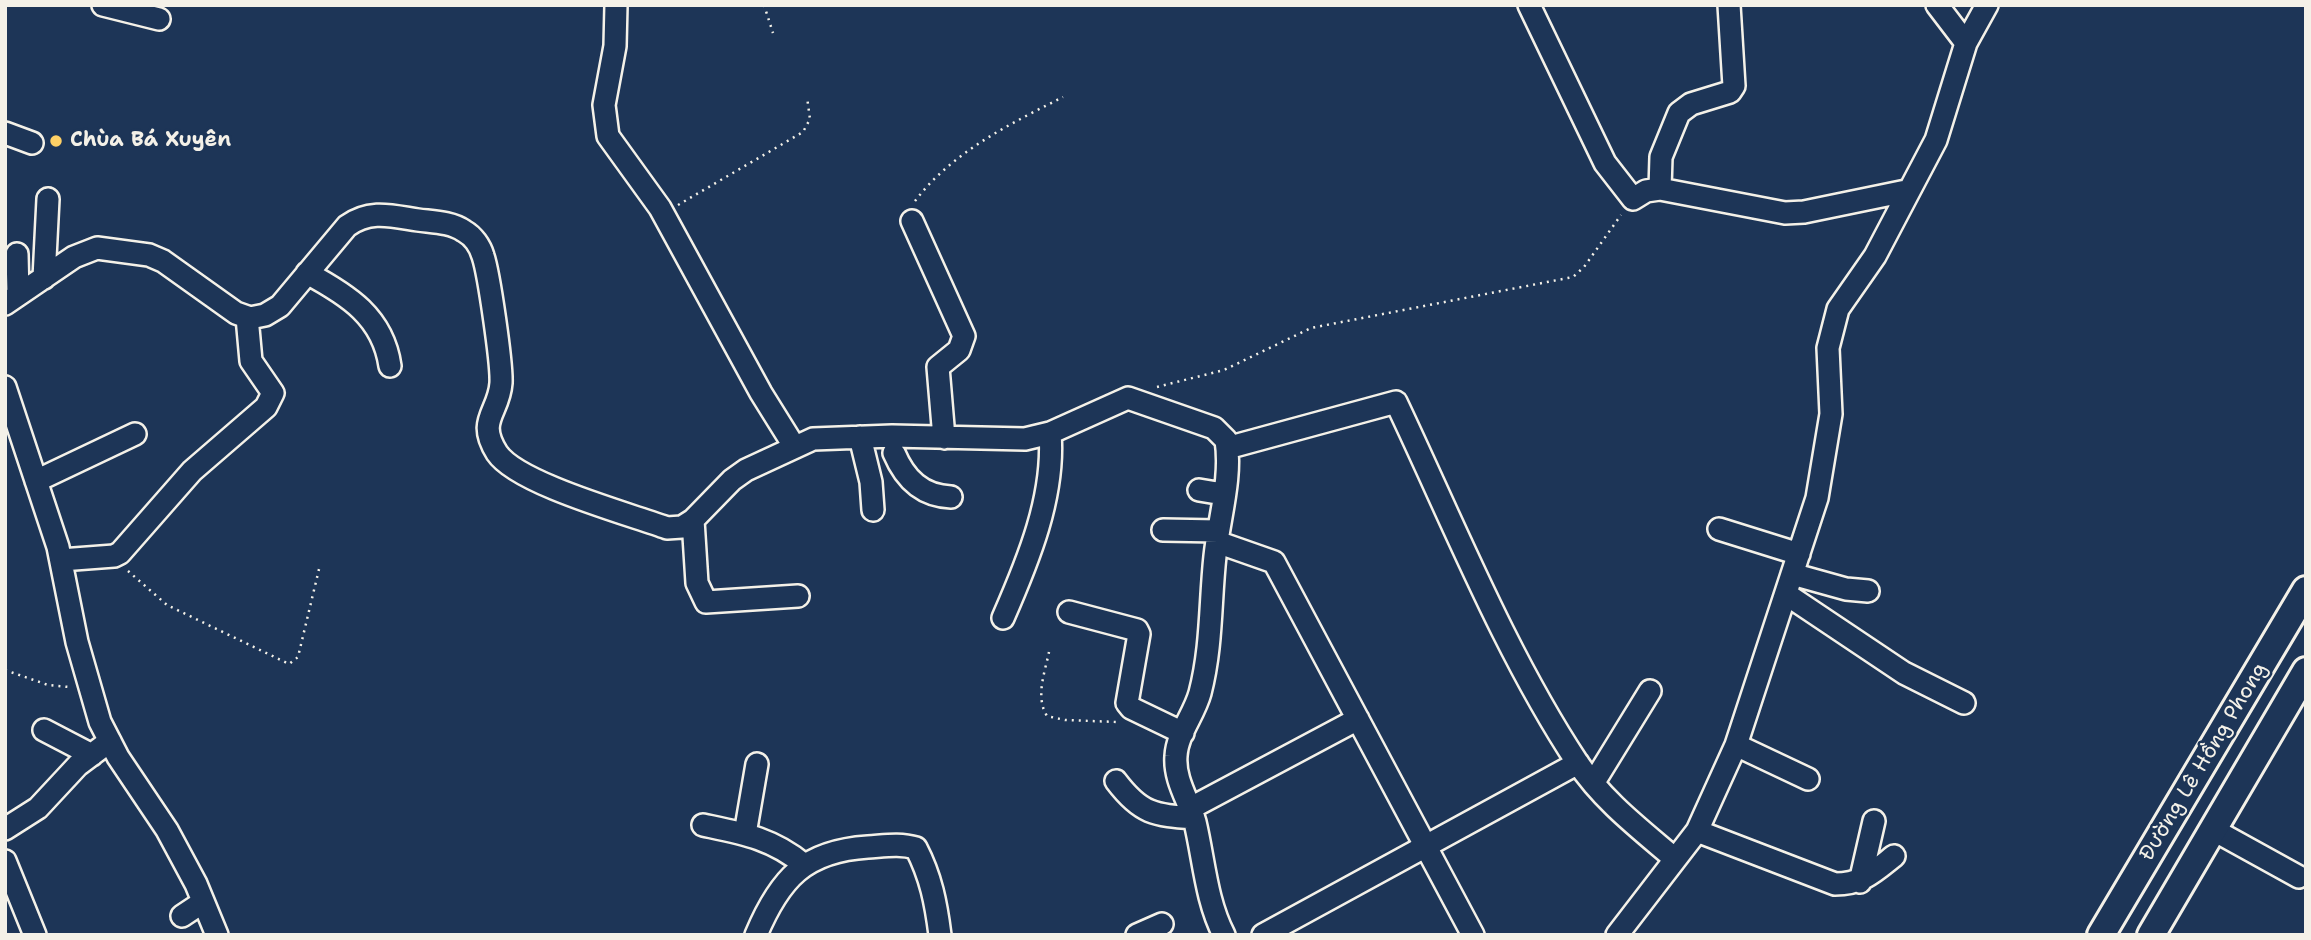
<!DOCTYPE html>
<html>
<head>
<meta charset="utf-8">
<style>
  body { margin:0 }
  #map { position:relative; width:2311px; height:940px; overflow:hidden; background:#1d3557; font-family:"Shantell Sans",sans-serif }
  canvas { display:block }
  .frame { position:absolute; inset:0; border:7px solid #f4f1e8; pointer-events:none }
</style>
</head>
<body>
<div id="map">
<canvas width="2311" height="940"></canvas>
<div class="frame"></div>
</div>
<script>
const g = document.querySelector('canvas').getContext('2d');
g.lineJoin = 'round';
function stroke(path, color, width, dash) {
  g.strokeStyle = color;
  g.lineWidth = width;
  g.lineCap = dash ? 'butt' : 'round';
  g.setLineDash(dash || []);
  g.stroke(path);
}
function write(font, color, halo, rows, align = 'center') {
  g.font = font + ' "Shantell Sans",sans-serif';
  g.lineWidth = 5;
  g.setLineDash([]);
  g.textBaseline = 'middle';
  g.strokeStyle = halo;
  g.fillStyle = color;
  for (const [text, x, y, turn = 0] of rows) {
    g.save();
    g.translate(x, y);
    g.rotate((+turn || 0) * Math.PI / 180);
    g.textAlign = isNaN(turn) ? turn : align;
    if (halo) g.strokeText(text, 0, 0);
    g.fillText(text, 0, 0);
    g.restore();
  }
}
const path = new Path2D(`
  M764 5 773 33
  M915 201C952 152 1010 124 1063 97
  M678 205 803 132 810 119 807 97
  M1157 387 1224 370 1311 328 1573 277 1584 267 1621 215
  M128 571 167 605 289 664 298 657 320 565
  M1049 652C1045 672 1035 697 1047 716L1065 720 1117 722
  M5 670 48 685 69 687`);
const minor = new Path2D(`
  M103 5 159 19
  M616 5 615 46 604 105 608 136 660 208 761 393 794 446
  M1529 5 1605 163 1633 199 1646 191 1660 189 1785 213 1804 212 1906 191
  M1937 5 1966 43
  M5 133 32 143
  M1660 189 1661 157 1679 113 1691 104 1730 92 1734 86 1729 5
  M912 221 964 336 959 350 938 367 944 438
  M17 254 18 294
  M307 273C348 295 383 317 390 366
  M44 278 48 199
  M5 304 74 257 97 248 149 255 163 261 236 313 250 318 265 315 280 306 347 226C370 209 392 216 418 220 433 222 451 222 464 231 473 236 480 246 483 256 489 274 502 364 501 383 499 413 476 420 497 453 518 484 629 514 667 528L682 527 693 520 732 480 746 470 813 439 892 436 1025 439 1050 433 1128 398 1214 428 1226 440C1232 478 1219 518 1215 556 1210 602 1212 647 1200 693 1194 715 1177 734 1176 756 1174 780 1189 801 1195 822 1204 860 1206 900 1224 935
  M5 387 58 547 77 642 100 722 118 757 167 830 196 884 217 935
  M860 437 871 482 873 510
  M1227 448 1396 402C1452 520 1505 653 1577 762 1603 801 1640 829 1675 859
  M894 453C905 479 922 496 951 497
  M36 481 135 434
  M1199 490 1223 494
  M693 520 697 583 706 602 798 596
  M1719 529 1799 554
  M1163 530 1218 531
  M1217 542 1274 562 1473 935
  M61 560 114 556 120 553 192 471 266 407 273 393 251 361 247 317
  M1792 574 1846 589 1868 591
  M1786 594 1904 673 1964 703
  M1069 612 1137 630 1139 634 1127 703 1131 708 1183 733
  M1003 618C1028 561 1055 496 1050 433
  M44 730 92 755
  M1736 745 1808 779
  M1116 781C1141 814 1154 815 1194 818
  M1594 782 1650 691
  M1189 809 1358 719
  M703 825C741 833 772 838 803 864
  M5 829 38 808 78 765 110 741
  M2212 829 2299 877
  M1697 831 1835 884C1862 884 1874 872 1894 856
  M745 834 757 764
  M5 861 35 935
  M1860 882 1874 821
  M182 916 203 902
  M756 935C780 878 805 851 868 847 884 846 900 843 916 848 931 877 936 903 940 935
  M1137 935 1162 924
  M1263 935 1578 763
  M1617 935 1697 831 1736 745 1817 498 1831 414 1828 348 1838 309 1875 256 1936 140 1966 43 1987 5`);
const major = new Path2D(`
  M2101 935 2306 590
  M2151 935 2306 671`);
const markers = [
  [56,141,7,"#ffd166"]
];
const poiNames = [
  ["Chùa Bá Xuyên",70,141]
];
const streetNames = [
  ["Đường Lê Hồng Phong",2204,762,-59]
];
stroke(minor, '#f4f1e8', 26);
stroke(major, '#f4f1e8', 32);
stroke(path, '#f4f1e8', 2.5, [2, 5]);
stroke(minor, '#1d3557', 21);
stroke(major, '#1d3557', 26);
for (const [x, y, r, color] of markers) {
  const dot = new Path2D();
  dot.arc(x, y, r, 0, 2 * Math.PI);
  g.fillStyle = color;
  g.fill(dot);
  stroke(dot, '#1d3557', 2.5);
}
write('bold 21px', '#f4f1e8', '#1d3557', poiNames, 'left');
write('21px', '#f4f1e8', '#1d3557', streetNames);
</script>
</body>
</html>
